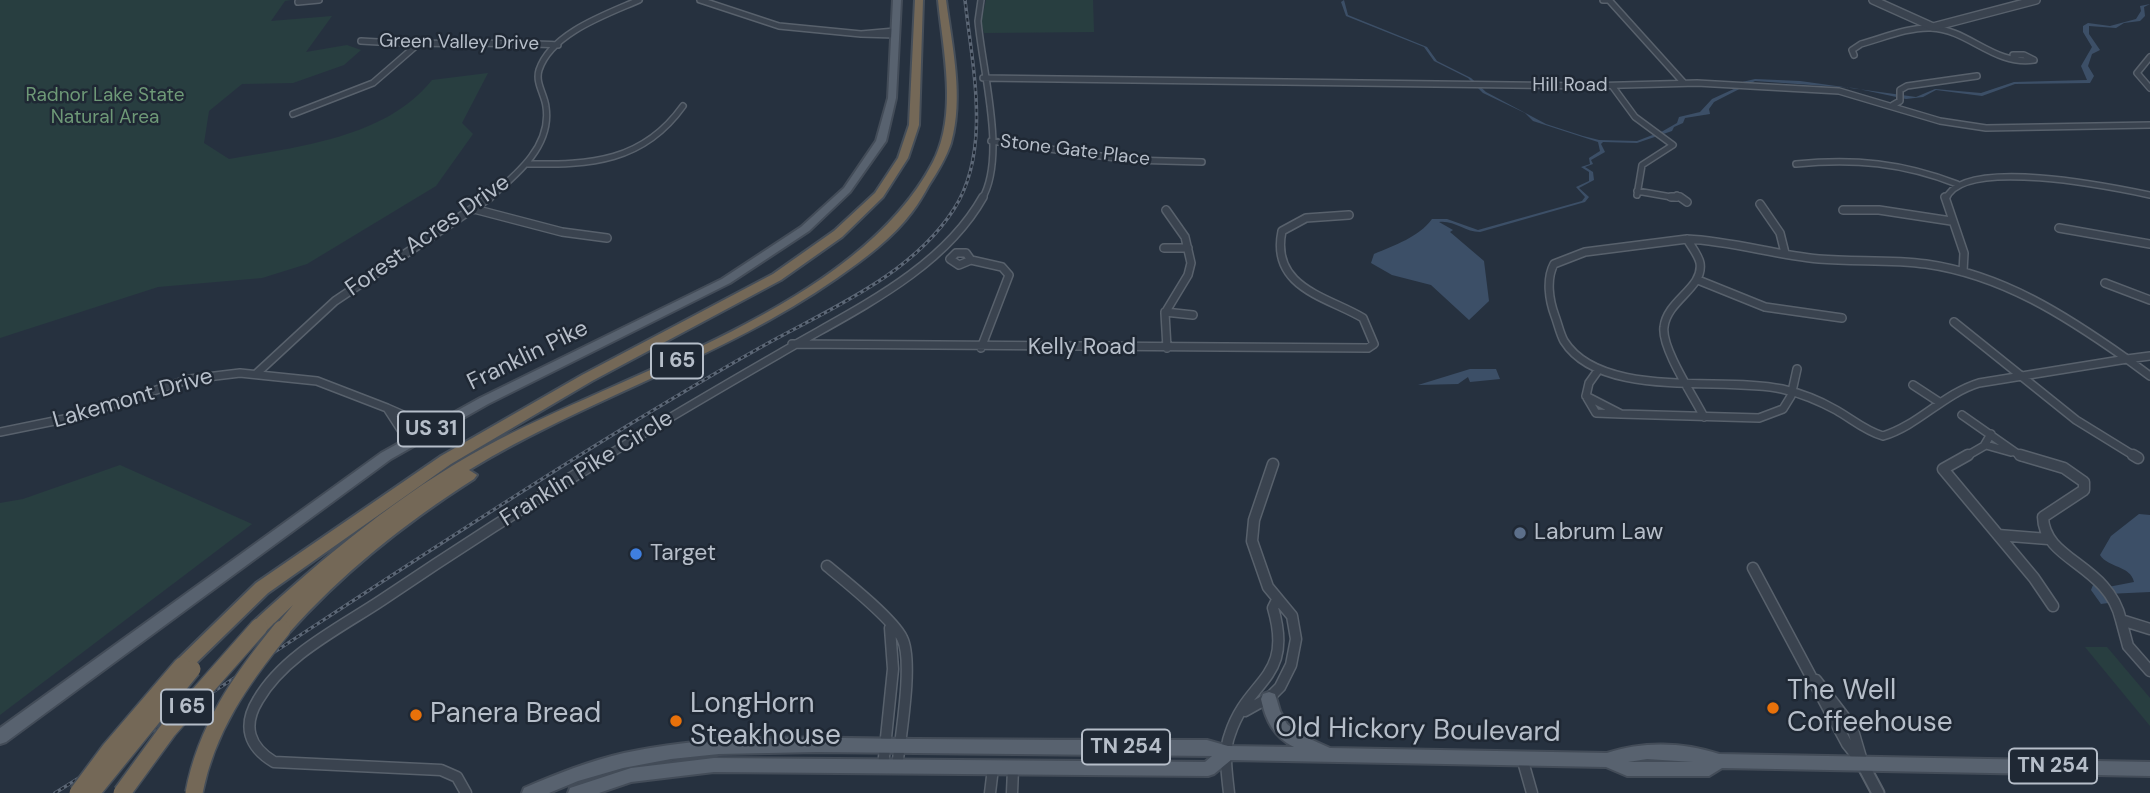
<!DOCTYPE html>
<html>
<head>
<meta charset="utf-8">
<style>
  body { margin:0 }
  canvas { display:block; background:#26313f }
</style>
</head>
<body>
<canvas width="2150" height="793"></canvas>
<script>
const g = document.querySelector('canvas').getContext('2d');
g.lineJoin = 'round';
function fillPath(path, color) {
  g.fillStyle = color;
  g.fill(path, 'evenodd');
}
function stroke(path, color, width, dash) {
  g.strokeStyle = color;
  g.lineWidth = width;
  g.lineCap = dash ? 'butt' : 'round';
  g.setLineDash(dash || []);
  g.stroke(path);
}
function write(font, color, halo, rows, align = 'center') {
  g.font = font + ' "DM Sans",sans-serif';
  g.lineWidth = 5;
  g.setLineDash([]);
  g.textBaseline = 'middle';
  g.strokeStyle = halo;
  g.fillStyle = color;
  for (const [text, x, y, turn = 0] of rows) {
    g.save();
    g.translate(x, y);
    g.rotate((+turn || 0) * Math.PI / 180);
    g.textAlign = isNaN(turn) ? turn : align;
    if (halo) g.strokeText(text, 0, 0);
    g.fillText(text, 0, 0);
    g.restore();
  }
}
const green = new Path2D(`
  M0 0H291L285 1 271 21 332 16 306 52 347 45 361 50 344 65 293 83 242 84 209 111 204 143 229 159C297 147 386 138 432 80L488 73 462 123 473 134 436 186 307 264 262 278 158 287 0 338Z
  M986 0H1093L1094 32 984 33 981 22Z
  M120 465 252 524 0 715V503L23 499Z
  M2085 647H2107L2150 698V726Z`);
const water = new Path2D(`
  M1344 0 1348 15 1427 47 1437 61 1471 78 1486 92 1546 124 1583 136 1599 140 1637 141 1663 131 1677 123 1679 117 1700 112 1712 99 1736 88 1738 83 1755 79 1800 81 1916 97 1935 89 1981 93 2014 82 2087 80 2081 66 2092 47 2083 32V26L2088 23 2110 26 2136 19 2141 11 2140 6 2150 4 2144 7 2145 16 2140 21 2124 23 2116 28 2089 26V34L2100 50 2092 54 2088 66 2094 76 2090 83 2015 84 1982 96 1936 90 1923 97 1906 99 1854 88 1755 81 1714 102 1709 109 1710 114 1685 118 1683 123 1674 127 1672 131 1637 143 1603 142 1601 144 1605 152 1591 160 1593 164 1585 167 1593 172 1594 180 1579 188 1589 197 1585 202 1480 232C1465 232 1454 220 1439 222L1453 230 1450 232 1484 261 1489 301 1469 320 1431 285 1392 275 1371 263 1374 254C1395 245 1419 237 1432 219H1447L1478 230 1582 201 1585 197 1576 187 1589 181V172L1581 167 1590 164 1589 158 1600 151 1598 142 1533 121 1525 113 1483 93 1468 78 1434 61 1424 47 1346 16 1341 2Z
  M1470 369H1496L1500 379 1470 382 1468 377 1458 384 1418 385Z
  M2139 514 2150 515V592L2107 594 2108 603 2101 604 2091 590 2093 585 2103 588 2134 582C2130 565 2108 568 2100 555L2111 536Z`);
const minorFar2 = new Path2D(`
  M700 0 779 26 861 34
  M981 0 978 21C982 70 1007 156 982 199
  M1603 0H1609L1683 82
  M298 2 319 0
  M895 31 861 34 895 35
  M361 41C427 46 492 41 558 45
  M1854 55 1852 50 1861 44C1883 38 1908 27 1931 28 1968 29 1994 66 2034 60L2024 55H2013L2016 59
  M2150 57 2137 73 2150 88
  M983 78 1587 86 1697 83 1839 91 1940 121 1986 128 2150 125
  M1613 87 1635 117 1673 145 1642 165 1637 195
  M1893 105 1900 101V90L1907 86 1977 76
  M293 114 373 83 418 44
  M991 141 1130 160 1202 162
  M526 164C591 165 643 162 683 106
  M1796 164C1854 158 1903 163 1957 184
  M1637 191 1677 198V195L1682 199
  M488 199C515 176 552 147 546 107 545 95 535 83 539 70 551 33 607 14 639 0
  M1946 199C1962 156 2112 187 2150 195`);
const minorFar1 = new Path2D(`
  M1671 197H1677
  M1680 197 1687 202
  M1945 197 1964 253 1963 272
  M1760 204 1780 233 1785 253
  M474 209 562 232 607 238
  M1166 210 1185 237 1191 263 1188 275 1165 313 1167 348
  M1843 210H1879L1951 221
  M2059 228 2150 244
  M1687 239C1691 246 1699 256 1700 263 1704 288 1667 300 1664 327 1661 348 1694 397 1704 417
  M1687 239C1732 241 1775 255 1819 259 1855 262 1890 259 1926 264 2003 275 2066 316 2127 359L1979 383C1943 394 1919 425 1883 436 1865 431 1852 419 1836 410 1820 401 1800 393 1782 389 1722 376 1601 400 1564 341 1560 334 1558 324 1555 316 1549 300 1546 279 1554 264L1585 252Z
  M1164 248H1188
  M956 253H966L971 260 959 265 950 259Z
  M971 260 1002 267 1009 275 981 348
  M1698 280 1765 307 1842 318
  M2105 283 2150 300
  M1165 312 1193 315
  M1954 322 2076 420 2136 457
  M792 344 1368 348 1374 344 1363 318C1328 297 1270 288 1282 231L1306 218 1349 215
  M2127 359 2150 376
  M2127 359 2150 356
  M1599 369 1589 383 1586 396 1621 414 1759 418 1783 409 1791 396 1797 369
  M256 374 335 301 490 197
  M1913 385 1939 402
  M1586 396 1596 413 1621 414
  M1962 415 2022 457
  M0 432 74 417 190 379 240 373 317 381 387 408
  M409 442 387 408 403 415 425 433
  M1986 445 2011 452
  M605 457C662 422 720 388 779 354 850 312 941 272 983 197
  M1965 457 1984 446 1991 434`);
const minor = new Path2D(`
  M1968 455 1943 469 2034 578 2053 606
  M2020 455 2064 468 2084 482V490L2043 517C2044 561 2108 564 2121 620
  M2133 455 2138 458
  M1998 535 2048 539
  M827 566C844 580 893 619 902 638 914 661 900 739 897 768
  M1753 568 1847 744 1862 763
  M2150 629 2121 620 2128 646 2150 671
  M1816 680 1852 727 1862 761
  M1245 711 1270 697 1280 687 1291 665 1296 639 1292 616 1268 587 1252 541 1254 520 1273 464
  M1522 758 1532 793
  M883 767 893 669 890 628
  M466 793 457 777 441 770 274 762C249 747 242 726 258 700 284 655 340 628 382 600 456 550 531 502 608 455
  M990 793 993 768
  M1012 793 1013 769
  M1229 793C1227 774 1223 752 1230 734 1248 678 1294 680 1273 608L1277 600`);
const tertiaryFar1 = new Path2D(`
  M1873 0 1933 27 2036 0`);
const tertiary = new Path2D(`
  M1862 763 1878 793`);
const primary = new Path2D(`
  M893 0H901L896 98 886 141 850 192 809 231 730 283 488 404 391 459 6 742 0 744V728L381 453 480 398 722 279 801 227 844 188 876 141 888 98Z
  M1269 692 1275 694 1280 711 1287 724 1301 735 1330 748 1607 753C1643 741 1683 742 1719 754L2150 762V776L1722 768 1709 776H1627L1606 767 1231 760 1214 774 1208 776 714 772 631 782 599 793H568L570 788 631 768 714 758 1205 762 1212 756 817 752 719 754 671 759 623 768 578 781 549 793H522L524 788C557 774 589 761 624 753 720 732 818 738 915 739 1012 740 1110 740 1207 740L1228 746 1294 747C1274 737 1266 721 1261 699L1263 694ZM1647 759 1693 762H1628Z`);
const motorway = new Path2D(`
  M915 0H923L919 125 908 158 883 197 842 237 781 280 592 381 451 464 268 593 188 671 182 673 176 671 173 666 176 661 256 583 441 456 582 375 773 274 834 231 875 193 898 158 909 125Z
  M938 0H946C952 46 964 97 951 143 946 158 938 171 929 185 924 194 919 203 912 212 893 238 863 260 837 278 723 358 587 398 469 470L477 475 474 479C405 523 343 572 288 634L282 636 276 634 273 629 293 605 265 632 259 634 253 632 250 627 253 622C324 557 400 493 485 447 623 372 857 308 933 162 958 114 943 51 938 0Z`);
const rail = new Path2D(`
  M55 793C247 673 434 544 627 426 675 397 723 368 772 341 836 306 913 273 954 209 992 150 972 65 965 0`);
const motorwayBridge = new Path2D(`
  M78 793 110 750 182 666
  M91 793 192 669
  M122 793 168 730 259 627
  M194 793C206 729 241 679 282 629`);
const markers = [
  [1520,533,7,"#5c6f8a"],
  [636,554,7,"#3f7fe0"],
  [1773,708,7,"#e8710a"],
  [416,715,7,"#e8710a"],
  [676,721,7,"#e8710a"]
];
const farStreetnames = [
  ["Green Valley Drive",459,43,1],
  ["Hill Road",1570,86],
  ["Stone Gate Place",1075,151,7]
];
const farParknames = [
  ["Radnor Lake State",105,96],
  ["Natural Area",105,118]
];
const shields = [
  [677,361,52],
  [431,429,66],
  [187,707,52],
  [1126,747,88],
  [2053,766,88]
];
const shieldNames = [
  ["I 65",677,361],
  ["US 31",431,429],
  ["I 65",187,707],
  ["TN 254",1126,747],
  ["TN 254",2053,766]
];
const streetNames = [
  ["Forest Acres Drive",428,236,-35],
  ["Kelly Road",1082,348],
  ["Franklin Pike",528,356,-26],
  ["Lakemont Drive",133,399,-16],
  ["Franklin Pike Circle",587,469,-32]
];
const poiNames = [
  ["Labrum Law",1534,533],
  ["Target",650,554]
];
const nearPoinames = [
  ["The Well",1787,692],
  ["Coffeehouse",1787,724],
  ["LongHorn",690,705],
  ["Steakhouse",690,737],
  ["Panera Bread",430,715]
];
const nearStreetnames = [
  ["Old Hickory Boulevard",1418,731,1]
];
fillPath(green, '#283e40');
fillPath(water, '#3c4f67');
stroke(minorFar2, '#58616c', 8);
stroke(minorFar1, '#58616c', 10);
stroke(minor, '#58616c', 13);
stroke(tertiaryFar1, '#58616c', 10);
stroke(tertiary, '#58616c', 15);
stroke(primary, '#434c58', 4);
stroke(motorway, '#454e59', 4);
stroke(minorFar2, '#3a434f', 5);
stroke(minorFar1, '#3a434f', 7);
stroke(minor, '#3a434f', 10);
stroke(tertiaryFar1, '#3a434f', 7);
stroke(tertiary, '#3a434f', 11);
fillPath(primary, '#58626f');
fillPath(motorway, '#746857');
stroke(rail, '#5c6776', 3.5);
stroke(rail, '#1f2834', 2, [3.5]);
stroke(motorwayBridge, '#454e59', 20, []);
stroke(motorwayBridge, '#746857', 17);
for (const [x, y, r, color] of markers) {
  const dot = new Path2D();
  dot.arc(x, y, r, 0, 2 * Math.PI);
  g.fillStyle = color;
  g.fill(dot);
  stroke(dot, '#1f2834', 2.5);
}
write('19px', '#b6bec9', '#1f2834', farStreetnames);
write('19px', '#6e9977', '#1f2834', farParknames);
for (const [x, y, w] of shields) {
  const box = new Path2D();
  box.roundRect(x - w / 2, y - 17.5, w, 35, 5);
  g.fillStyle = '#1f2834';
  g.fill(box);
  stroke(box, '#b6bec9', 2);
}
write('bold 21px', '#b6bec9', null, shieldNames);
write('23px', '#b6bec9', '#1f2834', streetNames);
write('23px', '#b6bec9', '#1f2834', poiNames, 'left');
write('28px', '#b6bec9', '#1f2834', nearPoinames, 'left');
write('28px', '#b6bec9', '#1f2834', nearStreetnames);
</script>
</body>
</html>
